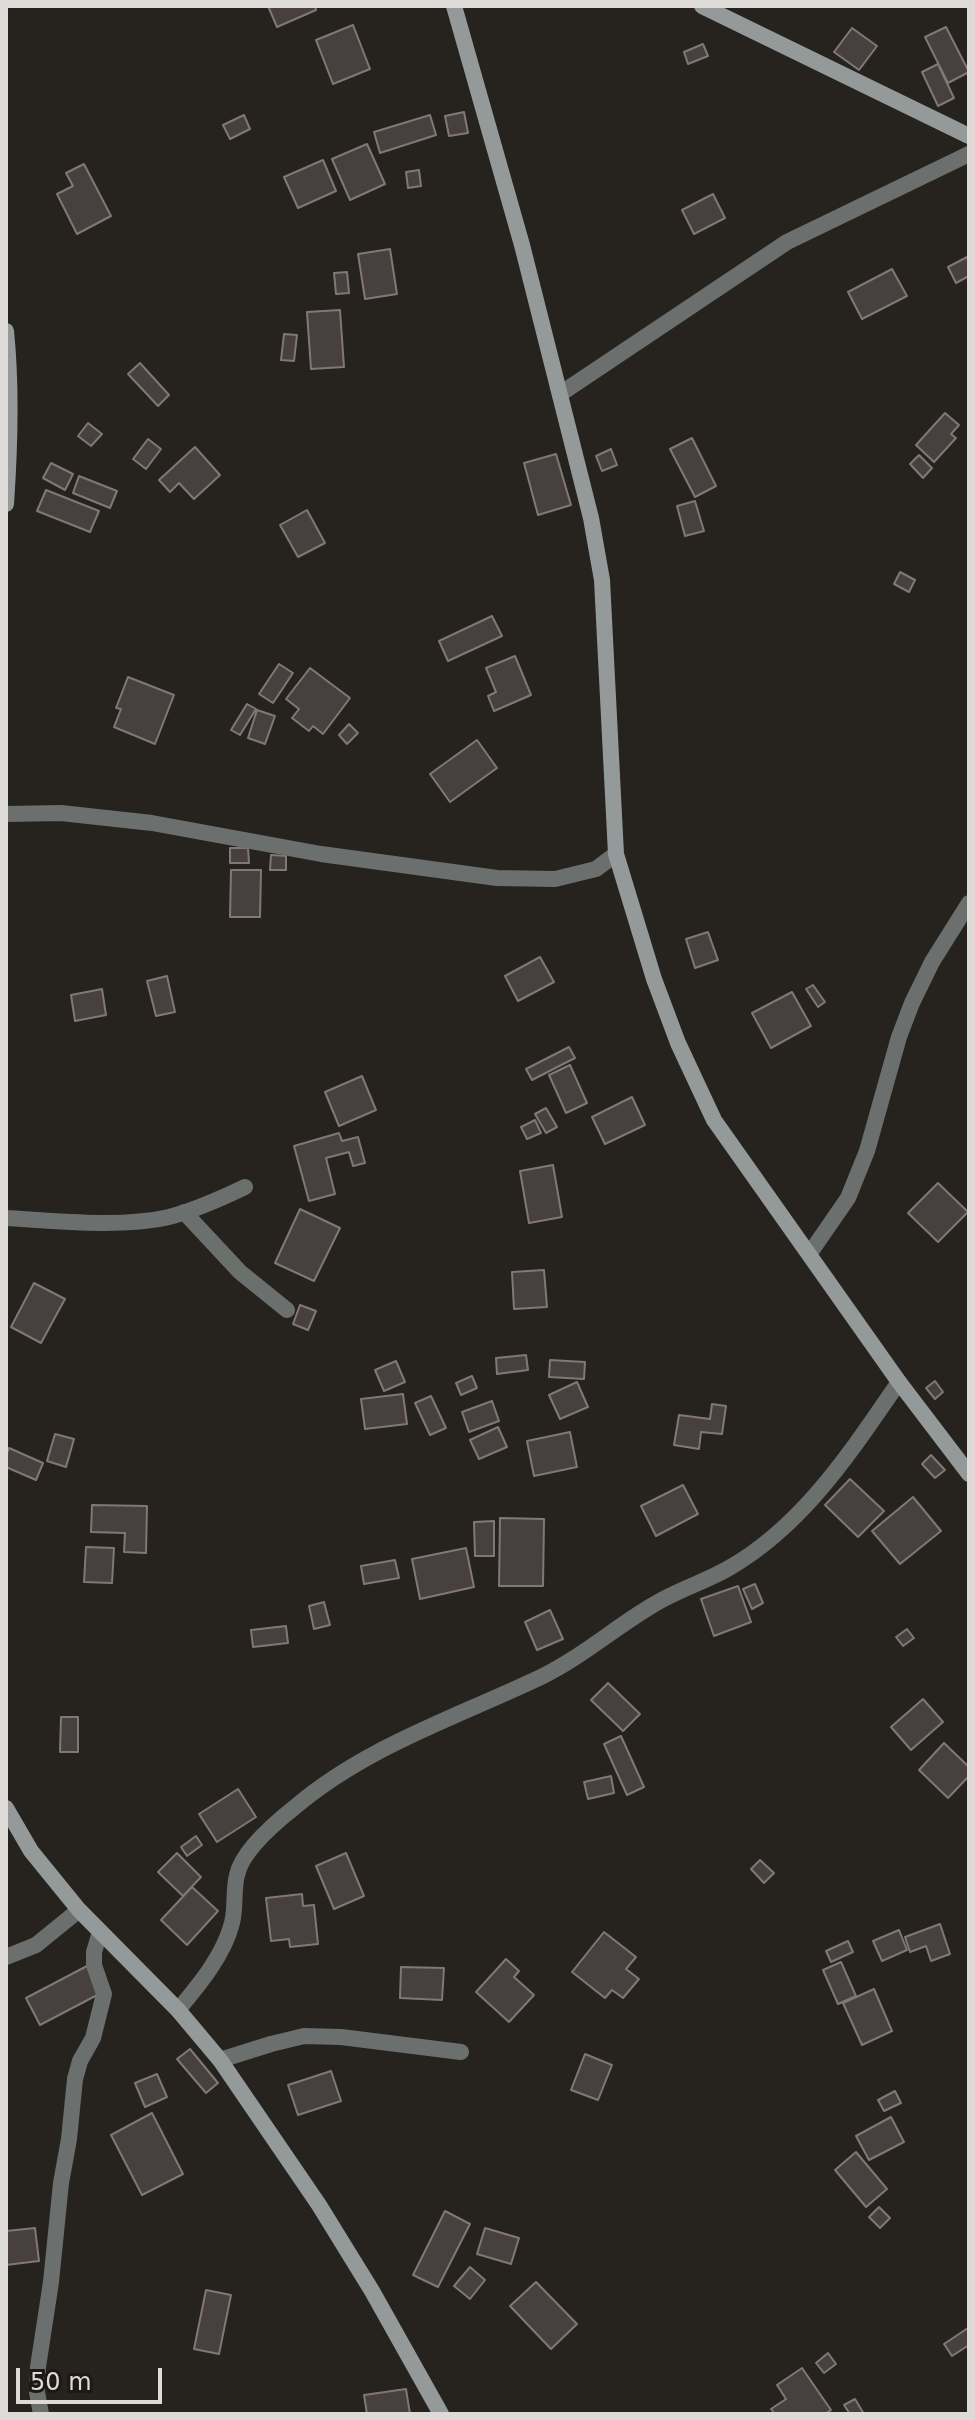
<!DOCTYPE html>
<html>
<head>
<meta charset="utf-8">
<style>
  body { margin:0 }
  #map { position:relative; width:975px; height:2420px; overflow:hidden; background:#26221e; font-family:"DejaVu Sans",sans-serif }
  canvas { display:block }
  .frame { position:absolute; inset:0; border:8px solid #dedad8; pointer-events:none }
  .scale { position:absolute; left:16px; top:2368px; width:146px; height:36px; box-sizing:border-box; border:4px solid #dedad8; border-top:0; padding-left:10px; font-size:24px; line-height:28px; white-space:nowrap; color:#dedad8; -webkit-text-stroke:6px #1d1815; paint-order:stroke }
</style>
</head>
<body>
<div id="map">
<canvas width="975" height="2420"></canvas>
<div class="frame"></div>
<div class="scale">50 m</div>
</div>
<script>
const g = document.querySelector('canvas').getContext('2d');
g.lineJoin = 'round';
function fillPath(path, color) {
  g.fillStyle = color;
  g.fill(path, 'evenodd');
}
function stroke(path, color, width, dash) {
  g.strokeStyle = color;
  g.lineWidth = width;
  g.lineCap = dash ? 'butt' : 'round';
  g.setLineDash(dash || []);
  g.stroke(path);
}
const building = new Path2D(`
  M268 6H315L316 10 277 27Z
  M353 25 370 69 333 84 316 40Z
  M946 27 969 72 948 83 925 37Z
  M852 28 877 46 859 70 834 52Z
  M703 44 708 56 688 64 684 52Z
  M938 64 954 98 938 106 922 72Z
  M464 112 468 133 449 136 445 116Z
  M244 115 250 129 230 139 223 125Z
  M430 115 436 135 380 153 374 132Z
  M367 144 385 184 350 200 332 159Z
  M323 160 336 191 298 208 284 177Z
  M84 164 111 216 77 234 57 194 73 186 66 173Z
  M419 170 421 186 408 188 406 172Z
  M713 194 725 218 694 234 682 210Z
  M390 249 397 294 365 299 358 254Z
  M969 256V276L956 283 948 267Z
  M892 269 907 296 862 319 848 292Z
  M347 272 349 293 336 294 334 273Z
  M340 310 344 367 311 369 307 312Z
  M284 334 297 335 294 361 281 360Z
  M140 363 169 395 158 406 128 374Z
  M945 413 959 425 951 434 956 438 934 462 916 445Z
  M88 423 102 434 91 446 78 436Z
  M692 438 716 486 695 497 670 449Z
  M148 439 161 449 146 469 133 459Z
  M195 447 220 475 194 499 179 483 170 492 159 480Z
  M611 449 617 465 602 471 596 456Z
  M556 454 571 505 538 515 524 463Z
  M919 455 932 468 923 478 910 464Z
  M51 463 73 474 65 490 43 478Z
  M79 476 117 491 110 508 73 493Z
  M46 490 99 511 90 532 37 511Z
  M695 501 704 531 685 536 677 506Z
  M307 510 325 543 298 557 280 525Z
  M900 572 915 580 909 592 894 584Z
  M492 616 502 636 448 661 439 641Z
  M515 656 531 695 494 711 488 696 496 692 486 668Z
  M279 664 293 673 273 703 259 694Z
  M310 668 350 698 323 734 313 726 309 731 292 718 299 709 286 699Z
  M128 677 174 695 155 744 114 727 121 709 116 708Z
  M247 704 256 709 240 735 231 730Z
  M257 710 275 716 265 744 248 738Z
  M349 724 358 733 347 744 339 735Z
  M477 740 497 768 450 802 430 774Z
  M230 848H248L249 863H230Z
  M271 855 286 856V870H270Z
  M231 870H261L260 917H230Z
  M708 932 718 960 695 968 686 939Z
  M540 957 554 982 518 1001 505 976Z
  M167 976 175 1012 156 1016 147 981Z
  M813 985 825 1002 818 1007 806 989Z
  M102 989 106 1015 75 1021 71 995Z
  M792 992 811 1026 771 1048 752 1013Z
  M569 1047 575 1058 532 1080 526 1069Z
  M570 1065 587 1103 566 1113 549 1075Z
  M362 1076 376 1110 339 1126 325 1092Z
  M632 1097 645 1125 605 1144 592 1117Z
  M546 1108 557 1127 546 1133 535 1114Z
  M535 1120 541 1133 527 1139 521 1127Z
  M339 1133 342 1141 358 1137 365 1163 353 1166 349 1152 326 1158 335 1194 309 1201 294 1146Z
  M553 1165 562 1217 529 1223 520 1171Z
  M938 1183 968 1212 938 1242 908 1213Z
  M300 1209 340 1228 314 1281 275 1263Z
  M544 1270 547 1307 514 1309 512 1272Z
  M34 1283 65 1299 41 1343 11 1327Z
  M300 1305 316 1311 308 1330 293 1324Z
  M526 1355 528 1370 497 1374 496 1358Z
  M550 1360 585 1362 584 1379 549 1377Z
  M396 1361 405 1382 384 1391 375 1370Z
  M472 1376 477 1388 461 1395 456 1383Z
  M935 1381 943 1392 935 1399 926 1388Z
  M577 1382 588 1407 560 1419 549 1395Z
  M403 1394 407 1424 365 1429 361 1399Z
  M431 1396 446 1428 430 1435 415 1403Z
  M492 1401 499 1421 469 1432 462 1412Z
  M712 1404 726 1406 722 1434 701 1432 699 1449 674 1445 679 1415 710 1419Z
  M498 1427 507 1447 479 1459 470 1440Z
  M570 1432 577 1467 534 1476 527 1441Z
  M55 1434 74 1439 66 1467 47 1461Z
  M9 1448 43 1463 36 1480 6 1467V1456Z
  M931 1455 945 1470 935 1478 922 1464Z
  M850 1479 884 1511 858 1537 825 1505Z
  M683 1485 698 1514 656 1536 641 1506Z
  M913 1497 941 1531 900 1564 872 1531Z
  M92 1505 147 1506 146 1553 124 1552 125 1533 91 1532Z
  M500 1518 544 1519 543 1586H499Z
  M494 1521V1556H475L474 1522Z
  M86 1547 114 1548 112 1583 84 1582Z
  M466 1548 474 1587 420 1599 412 1559Z
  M395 1560 399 1578 364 1584 361 1566Z
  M755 1584 763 1603 752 1609 743 1589Z
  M738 1586 751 1622 714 1636 701 1599Z
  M324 1602 330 1625 314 1629 309 1606Z
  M550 1610 563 1639 537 1650 525 1622Z
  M286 1626 288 1643 253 1647 251 1630Z
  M907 1629 914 1638 903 1646 896 1637Z
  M608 1683 640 1714 623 1731 591 1700Z
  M923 1699 943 1722 911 1750 891 1727Z
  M61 1717H78V1752H60Z
  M621 1736 644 1787 627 1795 604 1744Z
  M944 1743 969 1767V1776L948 1798 919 1770Z
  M611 1776 614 1793 588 1799 584 1782Z
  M238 1789 256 1817 217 1842 199 1814Z
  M196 1836 202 1845 187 1856 181 1847Z
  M177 1853 201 1877 183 1896 158 1872Z
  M346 1853 364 1896 334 1909 316 1866Z
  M760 1860 774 1873 764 1883 751 1869Z
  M192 1887 218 1911 187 1945 161 1920Z
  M302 1894 303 1906 314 1905 318 1944 290 1947 289 1939 271 1941 266 1898Z
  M940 1924 950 1954 931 1961 926 1946 910 1952 905 1937Z
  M899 1930 907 1950 882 1961 873 1941Z
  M604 1932 636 1957 626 1969 639 1979 623 1998 612 1990 605 1998 572 1972Z
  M848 1941 853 1952 831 1962 826 1951Z
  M506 1959 519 1971 514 1977 534 1995 509 2022 476 1992Z
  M841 1962 856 1996 838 2004 823 1970Z
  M87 1966 101 1993 40 2025 26 1998Z
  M401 1967 444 1968 442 2000 400 1998Z
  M874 1989 892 2031 862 2045 843 2003Z
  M190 2049 218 2083 206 2093 177 2059Z
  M585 2054 612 2065 598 2100 571 2090Z
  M331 2071 341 2101 298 2115 288 2085Z
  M157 2074 167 2097 145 2107 135 2083Z
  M895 2091 901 2103 884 2111 878 2100Z
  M152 2113 183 2174 142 2195 111 2135Z
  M891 2117 904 2142 869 2160 856 2136Z
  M856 2152 887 2189 866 2207 835 2170Z
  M879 2207 890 2218 880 2228 869 2217Z
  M445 2211 470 2224 438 2287 413 2275Z
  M35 2228 39 2261 6 2265V2231Z
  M485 2228 519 2238 511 2264 477 2254Z
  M470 2267 485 2280 470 2299 454 2286Z
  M536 2282 577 2324 551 2349 510 2306Z
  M206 2290 231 2295 219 2354 194 2349Z
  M968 2328 969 2345 952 2356 944 2344Z
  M828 2353 836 2364 824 2373 816 2363Z
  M802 2368 831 2410 825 2414H775L771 2409 786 2399 777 2385Z
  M406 2389 410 2414H367L364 2395Z
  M855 2399 864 2414H850L844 2405Z`);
const street = new Path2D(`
  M560 394 787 242 969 154
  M6 814 61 813 152 823 321 854 497 878 555 879 596 869 616 854
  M184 1212 240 1272 287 1310
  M6 1218C56 1221 121 1228 169 1217 196 1210 220 1199 245 1187
  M810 1253 848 1198 867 1151 899 1037 912 1003 932 962 969 903
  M6 1957 36 1945 79 1910
  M178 2010C199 1985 224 1955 232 1923 236 1907 233 1890 237 1875 242 1851 276 1822 295 1807 367 1746 457 1717 541 1677 582 1657 614 1628 653 1605 677 1590 705 1582 729 1568 804 1525 852 1450 899 1382
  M220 2060 271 2044 304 2036 341 2037 461 2052
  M41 2414 37 2392 38 2367 51 2282 61 2183 69 2139 75 2079 80 2061 93 2038 104 1994 94 1965V1952L100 1932`);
const secondary = new Path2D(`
  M454 6 522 245 591 518 602 580 616 854 654 979 678 1043 714 1120 899 1382 969 1474
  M702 6 969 136
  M6 331C12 389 10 446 6 504
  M6 1808 31 1851 79 1910 178 2010 220 2060 319 2205 372 2291 441 2414`);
fillPath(building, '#47403e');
stroke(building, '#807876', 2);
stroke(street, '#6b6f6e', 16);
stroke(secondary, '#949a99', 16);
</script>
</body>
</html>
